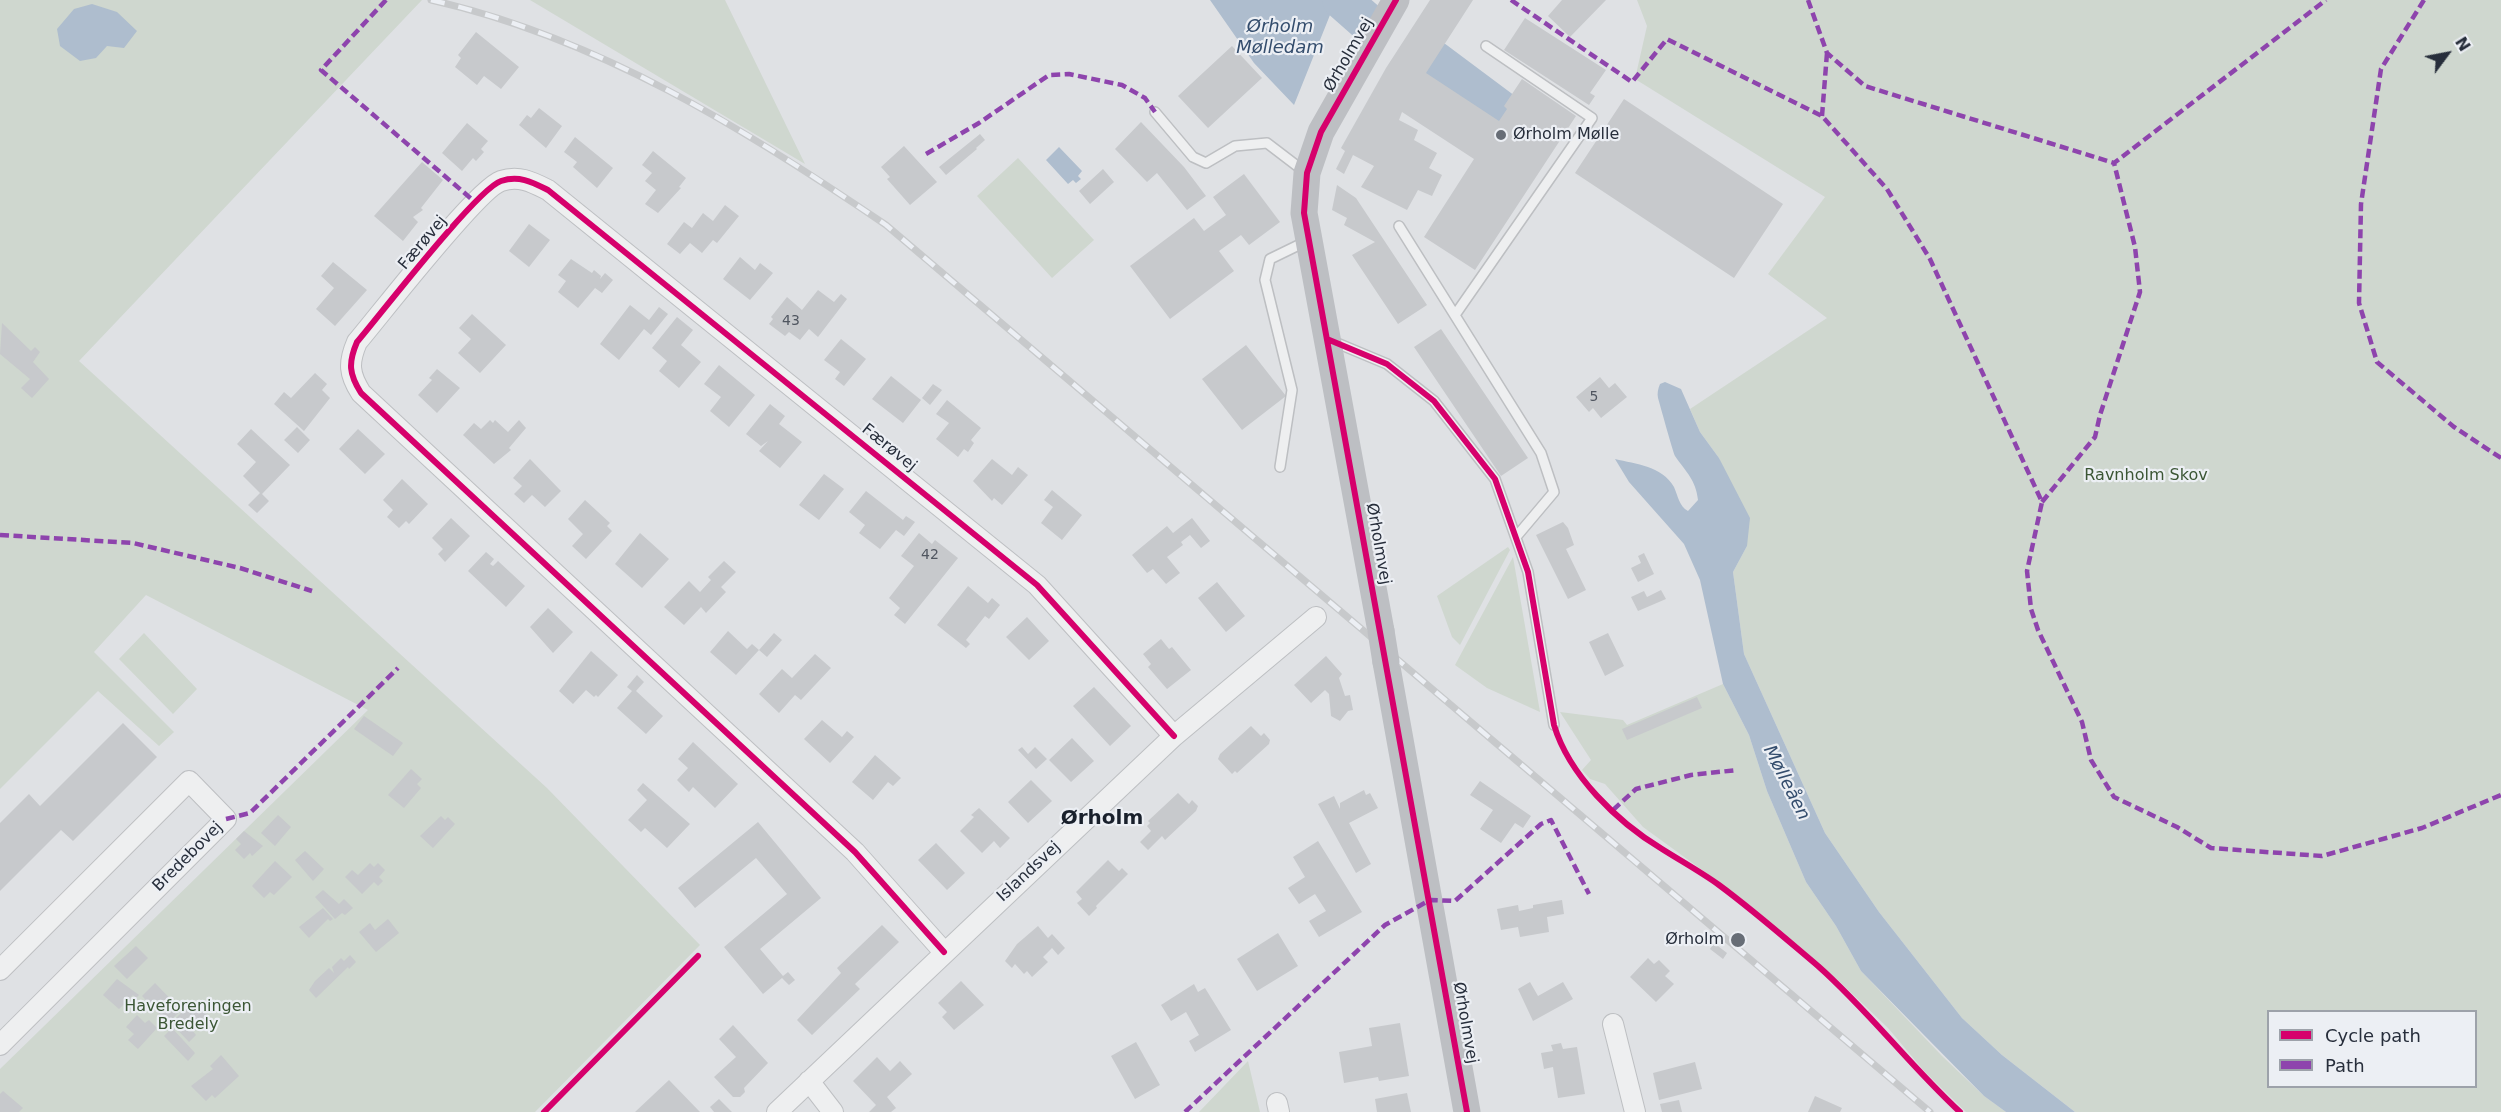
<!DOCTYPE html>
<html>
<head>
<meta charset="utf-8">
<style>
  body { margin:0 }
  #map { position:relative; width:2501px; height:1112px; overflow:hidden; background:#dfe1e4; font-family:"DejaVu Sans",sans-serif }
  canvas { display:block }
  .legend { position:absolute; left:2267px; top:1010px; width:210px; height:78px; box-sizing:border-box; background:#eceff4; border:2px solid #9da2aa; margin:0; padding:8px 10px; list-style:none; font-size:18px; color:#272e3b }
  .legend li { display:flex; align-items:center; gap:12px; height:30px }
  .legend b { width:30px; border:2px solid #9da2aa }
  .north { position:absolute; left:2417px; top:24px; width:60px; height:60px; -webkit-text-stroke:4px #eceff4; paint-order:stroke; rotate:58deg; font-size:16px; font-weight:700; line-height:24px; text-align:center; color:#272e3b }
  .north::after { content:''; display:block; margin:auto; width:21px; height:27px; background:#272e3b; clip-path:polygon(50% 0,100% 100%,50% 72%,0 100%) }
</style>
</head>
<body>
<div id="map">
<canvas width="2501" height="1112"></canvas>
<ul class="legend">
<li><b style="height:8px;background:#d6006c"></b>Cycle path</li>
<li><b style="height:8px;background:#8e44ad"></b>Path</li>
</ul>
<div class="north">N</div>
</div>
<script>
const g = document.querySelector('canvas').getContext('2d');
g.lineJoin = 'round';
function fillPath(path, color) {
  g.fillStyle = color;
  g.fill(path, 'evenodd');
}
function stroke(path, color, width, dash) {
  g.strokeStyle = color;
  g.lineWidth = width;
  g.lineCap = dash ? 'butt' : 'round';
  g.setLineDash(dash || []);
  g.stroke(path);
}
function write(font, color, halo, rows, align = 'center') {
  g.font = font + ' "DejaVu Sans",sans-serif';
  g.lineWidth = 4.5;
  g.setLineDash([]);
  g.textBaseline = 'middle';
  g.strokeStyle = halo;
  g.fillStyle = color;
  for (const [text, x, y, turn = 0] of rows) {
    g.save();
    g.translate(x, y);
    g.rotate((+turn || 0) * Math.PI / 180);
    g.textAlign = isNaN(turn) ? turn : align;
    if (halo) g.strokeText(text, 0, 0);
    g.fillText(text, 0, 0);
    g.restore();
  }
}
const green = new Path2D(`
  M0 0H422L79 361 547 788 700 945 535 1112H0V1069L368 710 146 595 94 652 174 732 159 746 98 691 0 789Z
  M530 0H725L805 164Z
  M1637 0H2501V1112H2075L2002 1055 1962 1018 1879 912 1825 833 1744 654 1733 572 1747 546 1719 458 1700 432 1690 409 1827 318 1768 274 1825 197 1635 79 1647 26ZM2268 1012H2476V1086H2268Z
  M1018 158 1094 240 1052 278 977 196Z
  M1508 547 1510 550 1460 645 1452 637 1437 596Z
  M1513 557 1540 712 1487 688 1455 665Z
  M144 633 197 689 173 714 119 659Z
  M1723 684 1749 735 1767 791 1806 882 1836 926 1861 971 1942 1056 1984 1096 2006 1112H1966L1925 1072 1888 1028 1839 981 1742 899 1643 827 1605 784 1590 779 1582 770 1591 760 1560 712 1623 720 1627 725Z
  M1248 1061 1260 1112H1199Z`);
const water = new Path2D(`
  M1210 0H1336L1294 105 1254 63Z
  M92 4 117 12 137 31 124 48 107 46 96 58 80 61 60 46 57 29 74 9Z
  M1059 147 1082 171 1078 176 1081 179 1076 183 1073 180 1068 184 1046 160Z
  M1665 382 1681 389 1700 432 1719 458 1750 518 1747 546 1733 572 1744 654 1825 833 1879 912 1962 1018 2002 1055 2075 1112H2006L1984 1096 1861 971 1836 926 1806 882 1767 791 1749 735 1723 684 1700 580 1684 544 1629 482 1615 459C1636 464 1662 466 1674 487 1678 496 1679 506 1688 511L1698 500C1696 480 1686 472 1675 456 1673 452 1660 405 1658 398 1657 393 1658 389 1660 384Z`);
const river = new Path2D(`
  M1342 0 1367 22
  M1434 60 1505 113`);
const building = new Path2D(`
  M1430 0H1473L1426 73 1499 121 1507 109 1504 106 1522 79 1576 116 1475 270 1424 237 1474 159 1402 112 1399 120 1418 130 1414 140 1437 153 1429 168 1442 175 1432 196 1418 190 1407 210 1361 187 1374 166 1353 155 1344 174 1336 169 1345 151 1341 148 1386 68Z
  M1562 0H1606L1570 37 1548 16Z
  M1525 18 1606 70 1590 93 1595 96 1589 105 1504 50Z
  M476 32 519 67 501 89 484 76 477 85 455 67 461 58 458 55Z
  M1232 46 1262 78 1208 128 1178 96Z
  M1624 99 1783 204 1734 278 1575 173Z
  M539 108 562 126 546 148 519 125 527 115 531 118Z
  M1141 122 1184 167 1206 196 1187 210 1157 173 1147 182 1115 149Z
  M467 123 488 141 481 149 484 152 476 161 473 158 462 171 442 153Z
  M980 134 985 140 976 148 977 149 946 175 939 167Z
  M575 137 613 168 597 188 573 167 577 162 564 152Z
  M904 146 937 182 910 205 887 179 890 177 881 167Z
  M653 151 686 178 679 187 681 188 658 213 645 204 656 190 645 181 652 173 642 165Z
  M422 162 443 180 421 208 423 210 413 217 418 222 403 241 374 216Z
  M1103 169 1114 182 1090 204 1079 191Z
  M1244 174 1280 222 1249 245 1241 235 1219 251 1234 271 1170 319 1130 266 1194 218 1204 231 1226 215 1213 197Z
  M1337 185 1356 198 1427 305 1398 324 1352 255 1375 242 1344 225 1347 218 1332 210Z
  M725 205 739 216 717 243 713 240 702 253 690 243 680 254 667 244 684 222 692 228 703 213 713 221Z
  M529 224 550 240 529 267 509 251Z
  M740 257 755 270 760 263 773 273 750 300 723 279Z
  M571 259 592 273 594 270 601 276 600 279 605 273 613 280 602 293 595 288 578 308 558 292 566 281 558 275Z
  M333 262 367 290 335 326 316 309 334 288 321 276Z
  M818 290 834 302 841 294 847 299 818 337 809 329 800 340 789 332 785 336 769 324 773 319 771 317 787 297 802 310Z
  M630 305 649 320 659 307 668 314 651 335 644 329 619 360 600 344Z
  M472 314 506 345 480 373 458 353 471 339 459 328Z
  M677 317 693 330 681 345 701 362 679 388 659 371 667 361 652 348Z
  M2 323 31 351 35 347 40 352 33 362 49 379 32 398 21 388 30 379 0 354Z
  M1441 329 1528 458 1501 476 1414 347Z
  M841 339 866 359 844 386 835 379 840 372 824 360Z
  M1246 345 1286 396 1242 430 1202 379Z
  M719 365 755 395 729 427 710 411 721 397 704 384Z
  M437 369 460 388 437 413 418 395 432 380 429 378Z
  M315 373 327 384 322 390 330 398 304 431 274 404 284 392 291 398Z
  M891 376 921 400 903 423 872 399Z
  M1600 377 1609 388 1615 383 1627 397 1601 418 1593 408 1589 412 1576 397Z
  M933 384 942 390 930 405 922 398Z
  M947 400 981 428 971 440 974 443 968 452 964 449 958 457 936 439 949 423 936 414Z
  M770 404 785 416 779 424 802 442 780 468 759 451 768 441 761 446 746 434Z
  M490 420 493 423 495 420 508 432 519 420 526 428 509 448 511 450 494 464 463 435 474 423 481 429Z
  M297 427 310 440 298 453 284 440Z
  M251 429 290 465 262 494 269 501 257 513 248 505 260 493 243 476 256 462 237 444Z
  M358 429 385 454 365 474 339 449Z
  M530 459 561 491 545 507 532 495 524 503 514 494 522 486 513 478Z
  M992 459 1012 475 1018 467 1028 475 1002 505 994 498 992 501 973 481Z
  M824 474 844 489 819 520 799 505Z
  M402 479 428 504 409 524 406 521 399 528 387 517 393 510 383 500Z
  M1052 490 1082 515 1062 540 1041 523 1053 507 1044 500Z
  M866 491 903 520 906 516 915 522 904 536 896 530 880 549 859 533 865 525 849 512Z
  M585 500 610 523 607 526 612 531 586 559 572 546 583 534 568 519Z
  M451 518 470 536 445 562 438 554 443 549 432 538Z
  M1192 518 1210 541 1201 548 1190 535 1181 542 1183 545 1167 557 1180 573 1166 584 1153 569 1147 573 1132 555 1167 526 1173 533Z
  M1563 522 1568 528 1574 545 1566 549 1586 590 1568 599 1536 535Z
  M640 533 669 559 642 588 615 564Z
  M919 533 932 544 935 540 958 558 905 624 894 615 900 608 889 598 914 566 901 556Z
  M486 552 494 559 490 564 493 566 498 561 525 586 506 607 468 571Z
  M1644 553 1654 574 1638 582 1631 568 1641 563 1638 556Z
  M724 561 736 572 721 587 726 592 706 613 701 607 684 625 664 607 689 581 700 592 711 580 708 577Z
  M1217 582 1245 616 1226 632 1198 598Z
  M968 586 988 603 992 598 1000 605 989 619 985 616 966 640 970 644 966 648 937 625Z
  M1661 590 1666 599 1638 611 1631 597 1644 591 1647 597Z
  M548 608 573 632 553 653 530 627Z
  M1027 617 1049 641 1029 660 1006 637Z
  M728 631 747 649 752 644 759 650 736 675 710 652Z
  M774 633 782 640 767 657 759 650Z
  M1608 633 1624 666 1605 676 1589 642Z
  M1161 639 1169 649 1172 647 1191 670 1167 689 1148 667 1151 664 1143 654Z
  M591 651 618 675 598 697 596 695 594 697 586 690 573 704 559 691Z
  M815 654 831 668 801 700 795 695 779 713 759 694 782 669 792 678Z
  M1326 656 1342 674 1339 678 1345 696 1350 695 1353 710 1348 711 1340 721 1331 716 1329 694 1325 690 1311 703 1294 685Z
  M637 675 644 682 636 691 663 716 646 734 617 708 632 691 627 687Z
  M1094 687 1131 726 1110 746 1073 706Z
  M1697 697 1702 708 1627 740 1622 729Z
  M364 716 403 743 393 756 354 729Z
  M822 720 842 737 847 731 854 737 830 763 804 739Z
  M123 723 157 757 73 841 61 830 0 891V823L29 794 40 806Z
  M1251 726 1261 736 1264 733 1270 740 1269 744 1237 773 1235 771 1232 774 1218 759 1220 754Z
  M1072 738 1094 761 1071 782 1049 760Z
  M693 742 738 784 715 808 693 787 689 792 677 780 688 768 678 759Z
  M1022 747 1028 754 1035 747 1047 759 1036 769 1018 750Z
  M875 755 901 778 893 786 888 782 873 800 852 782Z
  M411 769 422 779 417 784 421 788 404 808 388 795Z
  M1031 780 1052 801 1028 823 1008 802Z
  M1480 781 1531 816 1523 828 1515 823 1501 843 1480 829 1493 810 1470 795Z
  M643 783 690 824 667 848 645 828 641 832 628 820 647 800 637 790Z
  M1364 790 1366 795 1370 793 1378 808 1349 823 1371 864 1356 873 1318 804 1334 796 1340 809V803Z
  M1178 793 1189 804 1192 800 1198 806 1196 811 1165 840 1162 836 1148 850 1140 842 1151 831 1147 826 1150 823 1148 821Z
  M979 808 1010 838 1000 848 994 841 982 853 960 831 974 817 971 815Z
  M278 815 291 827 275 846 261 833Z
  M441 816 445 820 448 817 455 824 433 848 420 836Z
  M758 822 821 898 760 949 783 976 788 972 795 980 789 985 782 978 763 994 724 947 787 894 756 858 695 908 678 888Z
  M244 831 263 846 252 856 250 853 244 859 235 850 241 844 236 839Z
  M1318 841 1362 912 1319 937 1309 921 1326 911 1315 894 1299 904 1288 888 1305 877 1293 857Z
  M936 843 965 873 947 890 918 860Z
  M305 851 324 869 313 881 295 860Z
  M1108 860 1119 871 1122 868 1128 874 1096 906 1097 908 1089 916 1077 903 1082 899 1076 892Z
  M275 861 292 877 274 895 270 892 264 898 252 886Z
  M370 863 374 867 378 863 385 870 379 877 383 881 378 886 374 882 362 894 345 877 352 870 358 875Z
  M323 890 339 904 344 899 353 908 345 915 342 913 335 919 315 897Z
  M1562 900 1564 914 1547 917 1549 932 1520 937 1518 927 1501 930 1497 909 1518 905 1519 911 1533 908V905Z
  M323 908 333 919 330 921 328 919 309 938 299 927Z
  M388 919 399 933 376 952 359 932 370 923 375 930Z
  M882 925 899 942 855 984 860 989 812 1035 797 1020 841 973 837 968Z
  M1038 926 1048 938 1052 934 1065 948 1058 955 1052 948 1043 957 1048 962 1032 977 1027 971 1024 974 1015 964 1012 968 1005 961 1017 944Z
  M1278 933 1298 966 1257 991 1237 959Z
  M1714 943 1727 953 1723 959 1710 949Z
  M136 946 148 958 127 979 114 966Z
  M350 955 356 962 349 969 348 967 316 998 309 990 315 981 329 968 334 973 332 967 341 958 344 961Z
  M1648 958 1654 964 1659 960 1670 971 1665 976 1674 984 1656 1002 1630 977Z
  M117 979 139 995 136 998 133 995 119 1009 103 995Z
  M961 981 984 1005 954 1030 942 1017 947 1012 938 1003Z
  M1530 982 1538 996 1563 982 1573 999 1533 1021 1518 989Z
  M155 983 181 1010 168 1023 142 996Z
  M1194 984 1198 992 1205 988 1231 1030 1195 1052 1189 1041 1199 1035 1186 1012 1171 1021 1161 1005Z
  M194 1000 207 1015 192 1030 196 1035 189 1042 171 1023Z
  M137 1015 145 1023 149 1020 157 1028 138 1049 128 1040 134 1034 126 1027Z
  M1400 1023 1409 1076 1379 1081 1378 1077 1344 1083 1339 1052 1372 1046 1369 1028Z
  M733 1025 768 1063 744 1088 745 1092 740 1097H733L714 1077 736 1057 719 1039Z
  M172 1028 195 1053 188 1061 164 1036Z
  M1136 1042 1160 1085 1135 1099 1111 1056Z
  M1561 1043 1563 1049 1577 1047 1585 1094 1558 1098 1553 1067 1544 1069 1541 1053 1553 1051 1551 1045Z
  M221 1055 239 1076 215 1098 212 1095 206 1101 191 1086 213 1069 210 1066Z
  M877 1057 890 1071 900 1061 912 1074 887 1097 896 1108 891 1112H869L876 1105 853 1081Z
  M1695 1062 1702 1089 1659 1100 1653 1073Z
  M669 1080 700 1112H635Z
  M3 1091 23 1108 19 1112H0V1094Z
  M1407 1093 1411 1112H1377L1375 1099Z
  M1815 1096 1842 1108 1840 1112H1808Z
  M719 1099 732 1112H714L710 1107Z
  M1679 1100 1682 1112H1662L1660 1104Z`);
const lane = new Path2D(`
  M1155 112 1193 157 1206 163 1235 146 1267 143 1305 172
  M1399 226 1541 453 1554 492 1516 537
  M1455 315 1592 118 1486 46
  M1332 341 1387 364 1434 401 1495 479 1528 572 1554 725
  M1280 467 1292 390 1265 280 1270 259 1307 241`);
const street = new Path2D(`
  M944 952 855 852 361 393C349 374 348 363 357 342 380 315 477 189 501 181 519 175 532 182 548 190L1037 585 1174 736
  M0 970 189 781 226 819 0 1045
  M1613 1024 1635 1112
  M809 1081 833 1112
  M1277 1103 1279 1112
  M777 1112 1174 736 1316 617`);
const secondary = new Path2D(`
  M1381 631 1304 213 1307 173 1321 132 1396 0
  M1386 662 1467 1112`);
const rail = new Path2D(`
  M431 0C599 38 745 129 886 225L1930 1112`);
const secondaryBridge = new Path2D(`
  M1381 631 1386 662`);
const quiet = new Path2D(`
  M386 0 321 70 475 202
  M1511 0 1632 82 1667 39 1822 116 1887 189 1930 259 2042 502 2027 571 2031 609 2038 630 2082 722 2091 760 2114 797 2177 827 2211 848 2322 856 2422 828 2501 795
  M1808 0 1827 53 1865 86 2114 163
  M2424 0 2381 69 2361 204 2359 303 2377 362 2454 427 2501 458
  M1822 116 1827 53
  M926 154 979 123 1049 75 1069 74 1122 85 1145 98 1155 112
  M2042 502 2095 437 2100 415 2140 292 2135 247 2114 163 2326 0
  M0 535 133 543 240 568 312 591
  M1613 810 1636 789 1691 775 1737 770
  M226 819 250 813 398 668
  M1185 1112 1385 925 1430 900 1455 901 1541 824 1551 820 1589 894`);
const cycleway = new Path2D(`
  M1396 0 1321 132 1307 173 1304 213 1467 1112
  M1327 339 1387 364 1434 401 1495 479 1528 572 1554 725C1569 775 1617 822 1662 849 1681 861 1701 872 1719 885 1753 910 1786 939 1818 966 1869 1011 1910 1066 1960 1112
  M944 952 855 852 361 393C349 374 348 363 357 342 380 315 477 189 501 181 519 175 532 182 548 190L1037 585 1174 736
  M544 1112 698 956`);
const markers = [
  [1501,135,6,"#676d76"],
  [1738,940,8,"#676d76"]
];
const numberNames = [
  ["43",791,321],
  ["5",1594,397],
  ["42",930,555]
];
const streetNames = [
  ["Ørholmvej",1349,55,-60],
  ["Færøvej",423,243,-50],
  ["Færøvej",889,448,39],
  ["Ørholmvej",1378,544,80],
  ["Bredebovej",188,857,-45],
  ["Islandsvej",1029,872,-43],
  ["Ørholmvej",1465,1023,80]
];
const poiNames = [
  ["Ørholm Mølle",1513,135],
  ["Ørholm",1724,940,"right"]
];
const parkNames = [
  ["Ravnholm Skov",2146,476],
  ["Haveforeningen",188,1007],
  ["Bredely",188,1025]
];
const waterNames = [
  ["Ørholm",1280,27],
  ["Mølledam",1280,48],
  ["Mølleåen",1786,783,63]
];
const quarterNames = [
  ["Ørholm",1102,819]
];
fillPath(green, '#cfd7cf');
fillPath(water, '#aebdce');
stroke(river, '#aebdce', 39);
fillPath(building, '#c7c9cc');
stroke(lane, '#bdbfc2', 12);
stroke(street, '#bdbfc2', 22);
stroke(lane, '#eeeff0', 9);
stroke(street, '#eeeff0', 20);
stroke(secondary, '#bdbfc3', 27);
stroke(rail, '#c7c9cb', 7);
stroke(rail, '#eceff4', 4.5, [14]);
stroke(secondaryBridge, '#bdbfc3', 27);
stroke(quiet, '#8e44ad', 4.5, [9, 4.5]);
stroke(cycleway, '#d6006c', 6);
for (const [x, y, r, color] of markers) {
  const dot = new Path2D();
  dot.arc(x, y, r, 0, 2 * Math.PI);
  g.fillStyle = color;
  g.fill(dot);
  stroke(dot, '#eceff4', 2);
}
write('14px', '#505660', null, numberNames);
write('16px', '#272e3b', '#eceff4', streetNames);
write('16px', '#272e3b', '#eceff4', poiNames, 'left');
write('16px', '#3b5635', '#eceff4', parkNames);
write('italic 18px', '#344d6d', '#eceff4', waterNames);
write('bold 20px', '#19202c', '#eceff4', quarterNames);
</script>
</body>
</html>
